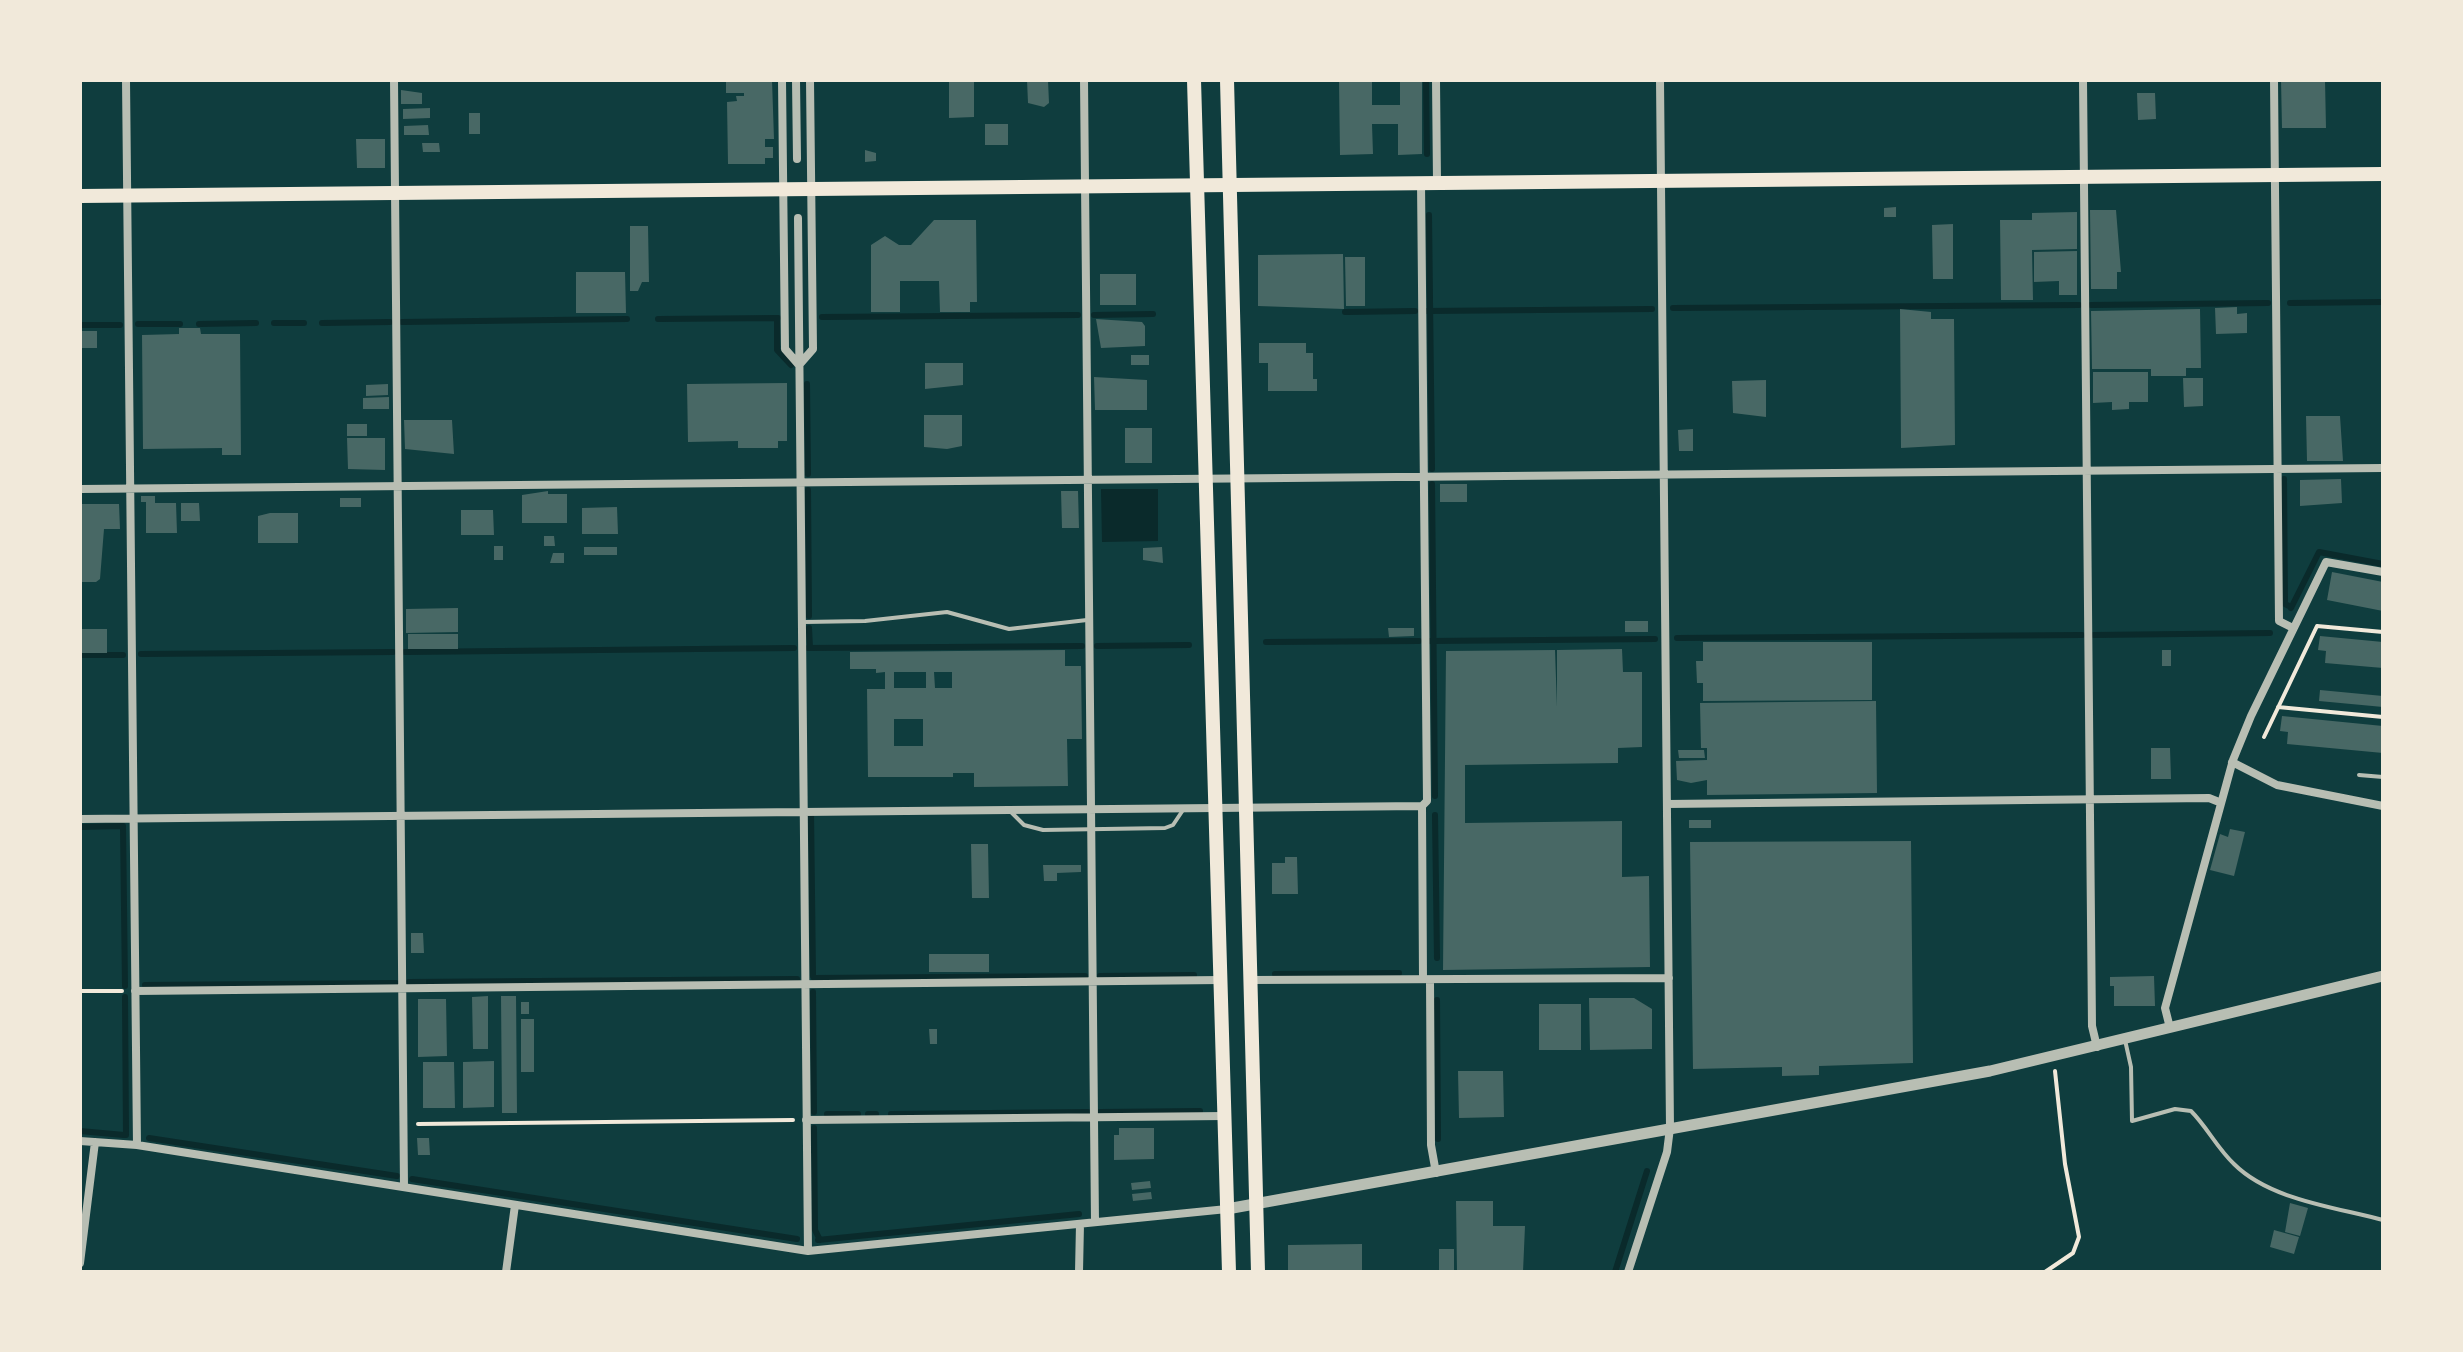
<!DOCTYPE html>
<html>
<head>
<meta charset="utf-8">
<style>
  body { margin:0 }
  #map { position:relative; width:2463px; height:1352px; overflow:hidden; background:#0f3d3e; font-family:Inter,sans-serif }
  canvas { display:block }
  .frame { position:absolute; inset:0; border:82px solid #f1e9da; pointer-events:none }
</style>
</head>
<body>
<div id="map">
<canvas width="2463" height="1352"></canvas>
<div class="frame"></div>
</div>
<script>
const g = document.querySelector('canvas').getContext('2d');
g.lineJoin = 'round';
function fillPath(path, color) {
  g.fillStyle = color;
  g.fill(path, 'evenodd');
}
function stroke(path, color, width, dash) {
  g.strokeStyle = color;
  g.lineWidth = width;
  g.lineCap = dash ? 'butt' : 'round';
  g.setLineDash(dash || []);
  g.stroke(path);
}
const water = new Path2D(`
  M1101 489H1158V541L1102 542Z`);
const stream = new Path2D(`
  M1426 80 1427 154
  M1429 215 1432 469
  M2290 303 2383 302
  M2091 305 2268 303
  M1673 308 2079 305
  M1427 311 1652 309
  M1345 312 1415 311
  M1094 315 1153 314
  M822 317 1078 315
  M777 318V350L791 365
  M658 319 778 318
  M402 322 627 319
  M274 323H304
  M322 323 390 322
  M138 324H180
  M199 324 256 323
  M80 325H120
  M807 384 808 474
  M2284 479 2285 604 2291 607
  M1432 484 1435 796
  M808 490 809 616
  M2291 608 2319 552 2383 564
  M809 628 810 648
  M2094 635 2270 633
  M1677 638 2082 635
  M1430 641 1655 639
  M1266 642 1419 641
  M1097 646 1189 645
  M808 648 1082 646
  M405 652 794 648
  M141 654 393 652
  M80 655H123
  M811 812 813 976
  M1435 815 1437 958
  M80 827 123 826 125 986
  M1275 974 1399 973
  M1100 976 1194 975
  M814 978 1085 976
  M409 982 797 979
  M145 985 396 983
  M813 992 814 1112
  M125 997 126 1135
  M1437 1000 1438 1139
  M1100 1112 1200 1111
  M827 1114H858
  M868 1114H876
  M891 1114 1088 1112
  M814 1128 815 1230 820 1240
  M80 1131 124 1135
  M149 1138 397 1176
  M412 1179 797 1239
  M818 1240 1079 1214
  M1615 1272 1647 1171`);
const building = new Path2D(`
  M726 80H772L774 139H765V147H773V158H765V164H728L727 102 737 101 736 96H744V93H726Z
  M949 80H974V117L949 118Z
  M1027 80H1048L1049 103 1044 107 1028 103Z
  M1339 80H1372V105H1400V80H1422V154L1398 155V124H1372L1373 154 1340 155Z
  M2281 80H2325L2326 128H2282Z
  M401 90 422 93V104H401Z
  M2137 93H2155L2156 119 2138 120Z
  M430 108V118L403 119V109Z
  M469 113H480V134H469Z
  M985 124H1008V145H985Z
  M428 125 429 135H404V126Z
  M356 139H385V168H357Z
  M422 143H439L440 152H423Z
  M865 150 876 153V161L865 162Z
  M1896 207V217H1884V208Z
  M2090 210H2116L2121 272H2117V289H2091Z
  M2077 212V249L2032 250 2033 300H2001L2000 220H2032V213Z
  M934 220H976L977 302H970V312H940L939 281H900V312H871V245L885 236 899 245H911Z
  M1953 224V279H1933L1932 225Z
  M630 226H648L649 282H642L638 291H630Z
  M2077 251V295H2059V281L2034 282V252Z
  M1343 254 1344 309 1258 306V255Z
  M1345 257H1365V306H1346Z
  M576 272H625L626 313H576Z
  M1100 274H1136V305H1100Z
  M2237 307V314L2247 313V333L2216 334 2215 308Z
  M1900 309 1931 312V319H1954L1955 445 1901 448Z
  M2200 309 2201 368H2186V376H2151V369H2092L2091 311Z
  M1096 319 1142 322 1145 326V346L1101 348Z
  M179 328H200L201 334H240L241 455H222V448L143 449 142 335 179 334Z
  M80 331H97V348H80Z
  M1259 343H1306V353H1313V379H1317V391H1268V363H1259Z
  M1131 355H1149V365H1131Z
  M925 363H963V385L925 389Z
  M2093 372H2148V402H2129V409L2112 410V402L2093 403Z
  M1094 377 1147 380V410H1095Z
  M2183 378H2203V406L2184 407Z
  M1766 380V417L1733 413 1732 381Z
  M787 383V441H778V448H738V441L688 442 687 384Z
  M388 384V395L366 396V385Z
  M389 397V409H363V398Z
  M924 415H962V446L947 449 924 447Z
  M2306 416H2340L2343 461H2307Z
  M404 420H452L454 454 405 449Z
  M347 424H367V436H347Z
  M1125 428H1152V463H1125Z
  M1693 429V451H1679L1678 430Z
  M347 438H385V470L348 469Z
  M2341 479 2342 503 2300 506V480Z
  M1440 484H1467V502H1440Z
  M548 491V494H567V523H522V495Z
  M1061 491H1078L1079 528H1062Z
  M141 496H155V503H176L177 533H146V502H141Z
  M340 498H361V507H340Z
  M181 503H199L200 521H181Z
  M80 504H119L120 529H104L100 579 96 582H80Z
  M617 507 618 534H582V508Z
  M461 510H493L494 535H461Z
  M270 513H298V543H258V516Z
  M544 536H554L555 546H544Z
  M494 546H503V560H494Z
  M584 547H617V555H584Z
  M1162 547 1163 563 1143 560V548Z
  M553 553H564V563H550Z
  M2332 572 2383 582V611L2327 600Z
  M458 608V632L406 633V609Z
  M1625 621H1648V632H1625Z
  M1388 628H1414V636L1389 637Z
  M80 629H107V653H80Z
  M408 634H458V649H408Z
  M2320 636 2383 642V668L2325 663 2326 651 2318 650Z
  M1703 642H1872V700L1703 701V683H1697L1696 661H1703Z
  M1622 649 1623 672H1642V747L1618 748V763L1465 765V823L1622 821V877L1649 876 1650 967 1443 970 1446 651 1555 650 1557 707V650Z
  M1065 650V666H1081L1082 739H1067L1068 786 974 787V773H953V777H868L867 689H885V672L876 673V669H850V652ZM894 672H926V688H894ZM934 672H952V688H935ZM894 719H923V746H894Z
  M2162 650H2171V666H2162Z
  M2320 690 2383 696V707L2319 701Z
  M1876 701 1877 793 1707 795V780L1691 783 1677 780 1676 761 1707 760V748H1701L1700 703Z
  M2282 716 2383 726V753L2287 744 2288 732 2280 731Z
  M2151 748H2170L2171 779H2151Z
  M1678 750H1704L1705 758H1679Z
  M1689 820H1711V828H1689Z
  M2230 829 2245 832 2234 876 2210 870 2220 834 2228 837Z
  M1911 841 1913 1063 1819 1066V1075L1782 1076V1067L1693 1069 1690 842Z
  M971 844H988L989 898H972Z
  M1285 857H1297L1298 894H1272V863H1285Z
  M1043 865H1081V872L1057 873V881H1044Z
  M411 933H423L424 953H411Z
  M929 954H989V972H929Z
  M2154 976 2155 1006H2114V986H2110V977Z
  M488 996V1049H473L472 997Z
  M501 996H516L517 1113H502Z
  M1589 998H1634L1652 1009V1049L1590 1050Z
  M418 999H446L447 1056 418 1057Z
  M521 1002H529V1014H521Z
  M1539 1004H1581V1050H1539Z
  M521 1019H534V1072H521Z
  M929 1029H937V1044H930Z
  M494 1061V1107L463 1108V1062Z
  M423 1062H454L455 1108H423Z
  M1458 1071H1503L1504 1117 1459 1118Z
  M1119 1128H1154V1159L1114 1160V1135H1119Z
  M417 1138H429L430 1155H418Z
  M1150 1181 1151 1188 1132 1190 1131 1183Z
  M1151 1192 1152 1199 1133 1201 1132 1194Z
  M1456 1201H1493V1226H1525L1523 1272H1457Z
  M2290 1203 2308 1208 2300 1236 2285 1232Z
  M2274 1230 2299 1237 2294 1254 2270 1247Z
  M1362 1244V1272H1288V1245Z
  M1439 1249H1454V1272H1439Z`);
const path = new Path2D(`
  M2278 707 2383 717
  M2264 737 2317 626 2383 632
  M80 991H122
  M418 1124 793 1120
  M2045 1272 2073 1253 2079 1237 2065 1164 2055 1071`);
const service = new Path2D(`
  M804 622 865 621 947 612 1009 629 1087 620
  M2359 775 2383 777
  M1011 812 1024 825 1043 830 1165 828 1173 825 1183 810
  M2125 1040 2131 1067 2132 1121 2175 1109 2191 1111C2207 1127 2217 1148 2234 1164 2270 1200 2335 1207 2383 1220`);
const minor = new Path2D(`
  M126 80 137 1145
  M394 80 404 1187
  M782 80 785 349 799 365 813 349 810 80
  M796 80 797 159
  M1084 80 1095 1222
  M1436 80 1437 182
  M2083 80 2092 1026 2097 1047
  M2274 80 2279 621 2293 628
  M1421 183 1427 801 1422 806 1423 979
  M798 218 808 1251
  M80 489 2383 468
  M2232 762 2277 785 2383 806
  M1667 804 2209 798 2219 802
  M80 819 1422 806
  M1251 980 1669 978
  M1430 980 1431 1145 1436 1173
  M135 991 1221 980
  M2170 1028 2165 1008 2233 760 2251 716 2326 562 2383 572
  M806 1120 1225 1116
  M80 1141 137 1145 808 1251 1227 1209
  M80 1263 95 1142
  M506 1272 515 1205
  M1079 1272 1080 1224
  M1628 1272 1667 1152 1670 1128 1660 80`);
const tertiary = new Path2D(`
  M1227 1209 1990 1071 2383 976`);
const primary = new Path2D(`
  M1194 80 1229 1272
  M1227 80 1258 1272`);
const trunk = new Path2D(`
  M80 196 2383 174`);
fillPath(water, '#0a2a2b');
stroke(stream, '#0a2a2b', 6);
fillPath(building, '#486865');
stroke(path, '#f1e9da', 4);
stroke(service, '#b8beb3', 4);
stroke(minor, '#b8beb3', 8);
stroke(tertiary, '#b8beb3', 11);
stroke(primary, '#f1e9da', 14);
stroke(trunk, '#f1e9da', 14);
</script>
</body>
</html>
